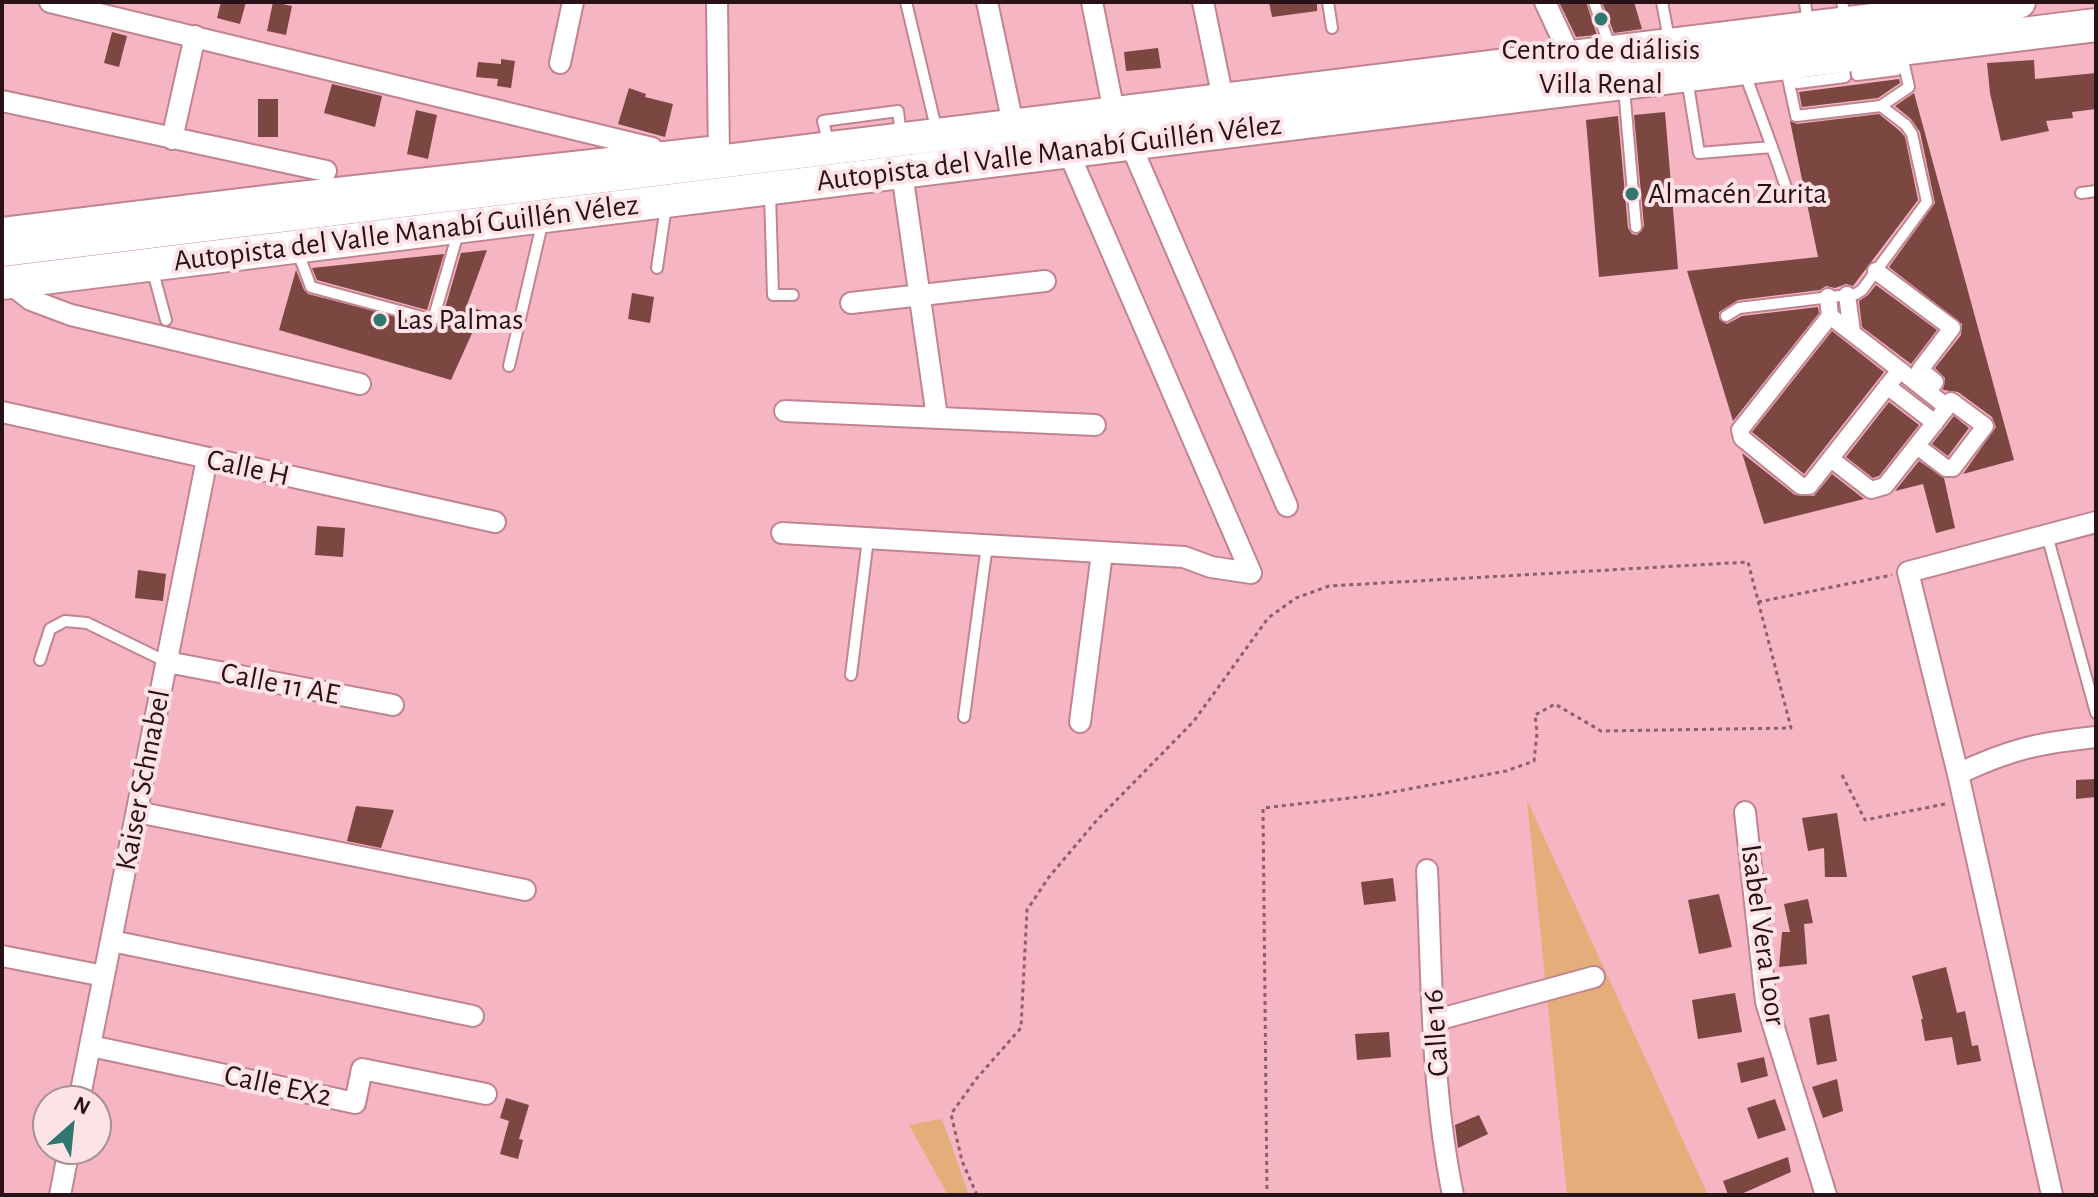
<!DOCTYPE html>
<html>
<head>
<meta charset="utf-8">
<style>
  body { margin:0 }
  #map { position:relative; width:2098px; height:1197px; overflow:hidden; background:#f5b5c2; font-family:"Alegreya Sans",sans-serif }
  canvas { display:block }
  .frame { position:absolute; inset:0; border:4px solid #281217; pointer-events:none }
  .north { position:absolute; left:32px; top:1085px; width:80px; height:80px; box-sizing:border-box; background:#fde2e7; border:2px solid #a88f94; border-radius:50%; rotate:27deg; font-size:22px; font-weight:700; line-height:32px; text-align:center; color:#281217 }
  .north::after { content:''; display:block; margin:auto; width:28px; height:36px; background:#30776f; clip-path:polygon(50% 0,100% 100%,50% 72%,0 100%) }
</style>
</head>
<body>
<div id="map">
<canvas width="2098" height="1197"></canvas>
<div class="frame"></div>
<div class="north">N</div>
</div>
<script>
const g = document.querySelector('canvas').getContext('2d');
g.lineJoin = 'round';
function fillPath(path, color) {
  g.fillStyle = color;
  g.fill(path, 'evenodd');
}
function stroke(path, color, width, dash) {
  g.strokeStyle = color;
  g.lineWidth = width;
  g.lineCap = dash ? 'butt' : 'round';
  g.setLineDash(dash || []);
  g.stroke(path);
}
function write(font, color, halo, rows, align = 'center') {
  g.font = font + ' "Alegreya Sans",sans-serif';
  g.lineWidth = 8;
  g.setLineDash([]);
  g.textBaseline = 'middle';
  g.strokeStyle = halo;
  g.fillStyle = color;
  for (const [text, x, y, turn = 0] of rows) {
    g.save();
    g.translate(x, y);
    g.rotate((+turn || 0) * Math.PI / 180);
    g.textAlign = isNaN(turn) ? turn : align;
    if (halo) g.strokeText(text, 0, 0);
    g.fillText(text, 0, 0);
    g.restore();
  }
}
const green = new Path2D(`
  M1527 800 1708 1195H1567Z
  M942 1119 969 1195H948L909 1125Z`);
const building = new Path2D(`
  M221 2H246L240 24 217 18Z
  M273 2 292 6 286 35 267 31Z
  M1269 2H1317V11L1272 17Z
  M1559 2H1586L1597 35 1576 37Z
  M1602 2H1634L1642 29 1614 33Z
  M112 32 127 36 119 67 104 63Z
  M1158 48 1161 68 1126 71 1124 52Z
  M501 59 515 61 511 88 497 86 498 79 476 77 478 62 501 64Z
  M2034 60 2035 79 2096 73V109L2072 112 2073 118 2046 121 2049 131 2001 141 1990 93 1987 63Z
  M1899 79 1900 83 1878 98 1802 107 1799 92Z
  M332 84 382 96 375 127 324 113Z
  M629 88 646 94 645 97 673 104 665 137 618 124Z
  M1914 93 2014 460 1963 474 1996 427 1992 417 1958 392 1943 390 1945 378 1935 368 1961 335 1962 324 1889 267 1935 203 1920 132 1911 119 1895 106Z
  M258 99H278V137H258Z
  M416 110 437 115 428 159 407 154Z
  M1665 112 1678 269 1599 277 1586 120 1618 116 1628 228 1632 234 1637 235 1644 226 1634 115Z
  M1879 114 1900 131 1905 137 1918 200 1853 286 1846 284 1835 288 1826 286 1820 290 1738 300 1719 312V319L1727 324 1742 316 1818 307 1819 313 1733 421 1687 271 1818 257 1790 121 1797 124Z
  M487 250 467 305 482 311 451 380 279 330 296 270 304 290 308 294 436 327 441 322 461 253Z
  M444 254 427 310 317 280 312 268Z
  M1876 285 1937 330 1911 364 1862 327 1859 301 1868 295Z
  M632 293 654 297 650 323 628 319Z
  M1832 331 1884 372 1804 474 1752 432Z
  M1889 402 1919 425 1879 476 1873 478 1846 457Z
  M1954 416 1969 428 1948 456 1932 444Z
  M1742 453 1795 495 1814 496 1832 474 1864 499 1764 524Z
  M1919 461 1944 478 1955 528 1936 533 1923 484 1895 491Z
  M317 526 345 528 343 557 315 555Z
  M138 570 166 574 163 601 135 598Z
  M2096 779V797L2076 799V780Z
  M356 806 394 810 381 848 347 841Z
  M1837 813 1847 877H1825L1824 848 1808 851 1802 818Z
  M1393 878 1396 901 1364 905 1361 882Z
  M1719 894 1732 947 1699 954 1688 900Z
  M1808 899 1813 923 1804 924 1807 964 1779 967 1782 932H1790L1784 904Z
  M1946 967 1957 1013 1965 1011 1972 1046 1978 1045 1981 1061 1957 1065 1952 1037 1925 1041 1921 1019H1923L1912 976Z
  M1735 993 1742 1032 1698 1039 1692 1000Z
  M1829 1014 1837 1061 1817 1065 1809 1018Z
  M1389 1032 1391 1057 1357 1060 1355 1034Z
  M1764 1057 1768 1076 1741 1083 1737 1063Z
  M1837 1079 1843 1111 1823 1118 1812 1087Z
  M506 1098 529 1105 519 1139 523 1140 518 1159 500 1154 509 1121 500 1118Z
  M1775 1099 1786 1130 1758 1139 1747 1108Z
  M1479 1115 1488 1134 1458 1148 1455 1125Z
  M1788 1157 1791 1172 1739 1195H1728L1723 1181Z`);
const path = new Path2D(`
  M1758 602 1892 575
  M1842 775 1865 820 1945 804
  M977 1195 962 1161 951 1114 977 1078 1021 1028 1027 910 1049 877 1097 820 1194 721 1268 618 1296 598 1329 586 1748 562 1791 728 1601 731 1555 704 1535 715 1537 733 1534 761 1506 771 1376 795 1263 808 1267 1195`);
const service = new Path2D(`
  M906 2 937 132
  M1328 2 1332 28
  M1594 2 1611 49
  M1662 2 1669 39
  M1805 2 1808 25
  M1842 2 1846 21
  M1855 60 1857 75 1897 70 1894 54
  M1794 68 1798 83 1845 77 1843 61
  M1745 74 1772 147
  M1624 88 1636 227
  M1689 91 1699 153 1772 147 1789 196
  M1881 106 1909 87 1901 51
  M829 145 823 121 898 111 901 135
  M770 193 773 295H793
  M2081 193 2096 191
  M297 250 311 287 433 320 458 233
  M152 268 166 320
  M657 268 666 206
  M1726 316 1739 308 1856 294 1862 290 1927 202 1912 134 1906 125 1881 106 1796 116 1786 69
  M509 366 543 220
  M2047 535 2096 713
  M40 660 50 629 65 621 87 623 167 662
  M851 675 868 539
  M964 717 987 545`);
const pedestrian = new Path2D(`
  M1876 271 1952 328 1920 370 1935 382 1928 392
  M1847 295 1852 332
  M1828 297 1830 316 1740 430 1742 438 1801 486H1809L1900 370 1947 407 1885 486 1871 490 1831 459
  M1830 316 1900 370
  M1887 386 1935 423
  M1917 446 1946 468H1953L1985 426 1951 401 1947 407`);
const minor = new Path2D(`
  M50 2 652 148
  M717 2 719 158
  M987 2 1013 124
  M1092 2 1114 112
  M1203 2 1223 99
  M1545 2 1571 58
  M560 63 573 2
  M2 101 326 171
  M172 139 195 36
  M1130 143 1287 506
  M902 173 937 417
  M2 228 282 194 719 146
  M8 282 31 300 71 315 360 384
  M851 303 1045 281
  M785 411 1095 425
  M2 412 495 522
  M782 533 1184 557 1211 567 1251 573 1068 151
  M167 662 393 705
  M1080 722 1102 553
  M1958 774 1908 572 2096 522
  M137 812 525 890
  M1745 812 1766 1002 1826 1195
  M1427 870C1432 978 1431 1089 1453 1195
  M112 941 473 1016
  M2 956 104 976
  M1433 1021 1594 977
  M91 1046 355 1103 362 1069 486 1094
  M79 1101 207 459
  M60 1195 69 1149
  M2052 1195 1958 774C2010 749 2039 743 2096 737`);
const primary = new Path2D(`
  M2 250 2019 2
  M2 283C700 195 1398 111 2096 25`);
const markers = [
  [1601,19,8,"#30776f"],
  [1632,194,8,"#30776f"],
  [380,320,8,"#30776f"]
];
const poiNames = [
  ["Centro de diálisis",1601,50,"center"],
  ["Villa Renal",1601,84,"center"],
  ["Almacén Zurita",1648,194],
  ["Las Palmas",396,320]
];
const streetNames = [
  ["Autopista del Valle Manabí Guillén Vélez",1049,153,-7],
  ["Autopista del Valle Manabí Guillén Vélez",406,233,-7],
  ["Calle H",248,468,12],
  ["Calle 11 AE",280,684,11],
  ["Kaiser Schnabel",143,780,-79],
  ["Isabel Vera Loor",1763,935,82],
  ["Calle 16",1436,1033,-94],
  ["Calle EX2",278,1086,12]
];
fillPath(green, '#e3ae7a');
fillPath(building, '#7c4641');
stroke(service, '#c08490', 14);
stroke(pedestrian, '#c08490', 20);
stroke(minor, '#c08490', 24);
stroke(primary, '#c08490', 36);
stroke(path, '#8a6069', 3, [4, 4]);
stroke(service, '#fff', 10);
stroke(pedestrian, '#fff', 16);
stroke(minor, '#fff', 20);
stroke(primary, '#fff', 32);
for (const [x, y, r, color] of markers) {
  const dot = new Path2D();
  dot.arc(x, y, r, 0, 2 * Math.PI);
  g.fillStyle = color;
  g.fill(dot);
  stroke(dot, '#fde2e7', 3);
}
write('30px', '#281217', '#fde2e7', poiNames, 'left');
write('30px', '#281217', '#fde2e7', streetNames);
</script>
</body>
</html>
